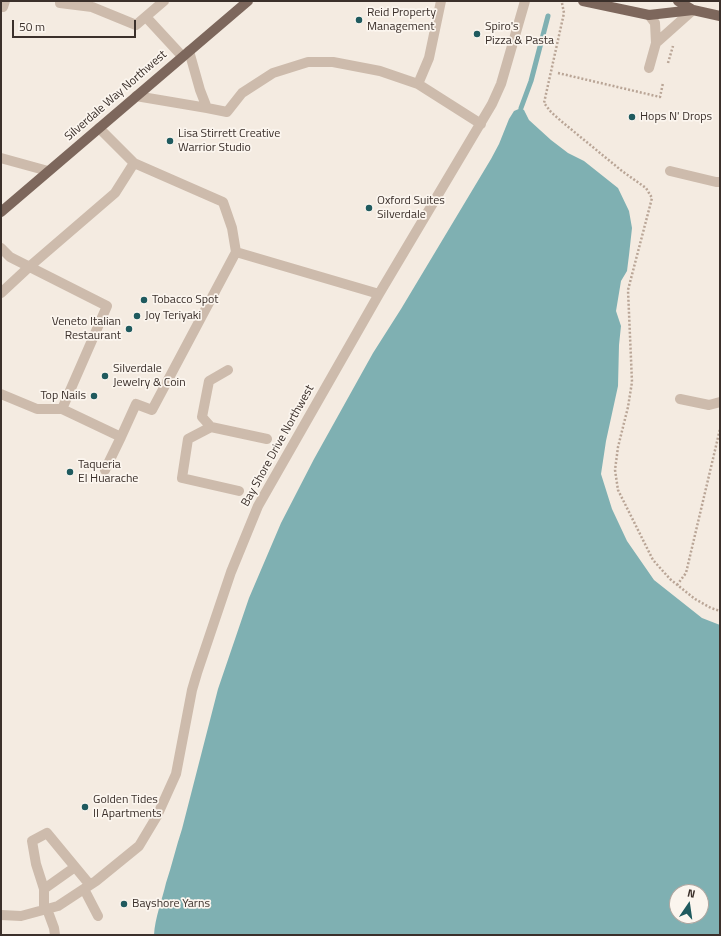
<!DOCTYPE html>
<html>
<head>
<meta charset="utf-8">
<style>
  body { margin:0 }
  #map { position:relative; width:721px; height:936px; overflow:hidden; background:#f4ebe1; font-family:"Titillium Web",sans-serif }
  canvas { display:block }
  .frame { position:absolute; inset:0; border:2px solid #3b302b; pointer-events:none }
  .north { position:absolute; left:669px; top:884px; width:40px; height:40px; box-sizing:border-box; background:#fbf5ee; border:1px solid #aea6a0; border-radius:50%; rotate:13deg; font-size:11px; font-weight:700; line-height:16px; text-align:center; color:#3b302b }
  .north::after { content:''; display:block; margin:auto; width:14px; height:18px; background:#1f5a5e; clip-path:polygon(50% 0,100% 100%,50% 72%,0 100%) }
  .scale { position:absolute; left:12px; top:20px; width:124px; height:18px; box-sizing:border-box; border:2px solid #3b302b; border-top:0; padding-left:5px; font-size:12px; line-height:14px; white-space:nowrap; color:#3b302b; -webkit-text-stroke:3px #fbf5ee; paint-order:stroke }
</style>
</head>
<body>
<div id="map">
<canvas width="721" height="936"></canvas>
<div class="frame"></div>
<div class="north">N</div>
<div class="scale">50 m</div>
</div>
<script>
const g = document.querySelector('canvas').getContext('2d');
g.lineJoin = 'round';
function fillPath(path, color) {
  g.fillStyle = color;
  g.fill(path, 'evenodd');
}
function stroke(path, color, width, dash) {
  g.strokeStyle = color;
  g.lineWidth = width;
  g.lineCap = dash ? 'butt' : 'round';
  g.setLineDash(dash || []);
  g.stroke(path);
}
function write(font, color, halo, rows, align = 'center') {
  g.font = font + ' "Titillium Web",sans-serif';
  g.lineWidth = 3.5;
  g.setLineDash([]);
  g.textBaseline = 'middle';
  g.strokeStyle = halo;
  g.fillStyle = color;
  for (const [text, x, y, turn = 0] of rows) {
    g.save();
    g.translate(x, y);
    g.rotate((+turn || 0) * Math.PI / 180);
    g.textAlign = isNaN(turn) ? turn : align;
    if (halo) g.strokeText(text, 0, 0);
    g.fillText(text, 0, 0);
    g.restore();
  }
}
const water = new Path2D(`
  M521 108 524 110 529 120 551 140 568 153 584 161 618 188 629 211 632 228 629 255 627 271 621 281 616 311 621 326 619 345 618 386 606 441 601 474 612 509 627 541 654 580 702 618 720 625V935H154C155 918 162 900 166 883 172 865 176 847 182 829L218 689 249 598 281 523 314 459 373 353 401 309 491 159 499 144 509 119 514 111ZM677 892H701V916H677Z`);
const stream = new Path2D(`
  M521 108 531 81 548 16`);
const path = new Path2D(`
  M562 3 564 13 544 103 551 112 561 121 622 171 646 188 652 198 628 290 632 382 628 407 618 447 615 470 618 490 653 560 670 579 695 599 711 608 720 611
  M668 63 673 46
  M558 73 660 97 663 83
  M677 585 686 573 720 429`);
const minor = new Path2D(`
  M60 1V3L92 7 136 25 164 1
  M3 7 5 1
  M649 15 655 23 656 43 649 68
  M146 17 182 56
  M656 43 693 10
  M418 84 429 58 441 1
  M136 96 207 108 200 90 189 51
  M207 108 227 112 242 93 273 73 308 62H333L380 71 418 84 481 124
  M99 128 134 163 223 202 232 228 236 252 379 294
  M1 158 48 171
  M670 171 716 182H720
  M1 248 10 257 107 306 62 409
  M1 293 29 267 115 193 134 163
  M1 394 37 409H62L121 437 105 470
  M680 399 709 405 720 402
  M211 427 202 417 209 381 228 370
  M121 437 136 404 152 410 236 252
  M239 491 182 478 188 439 211 427 267 439
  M44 889 75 867
  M84 889 98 916
  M47 909 54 928 55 935
  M44 910V889L36 864 32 841 47 833 90 885
  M1 915 21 916 58 906 96 881 139 846 157 816 176 774 192 690 197 673 231 572 258 506 379 294 492 104 501 84 525 1`);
const major = new Path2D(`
  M583 1 649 15 693 10
  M678 1 693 10 720 16
  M1 212 248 1`);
const markers = [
  [359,20,4,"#1f5a5e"],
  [477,34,4,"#1f5a5e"],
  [632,117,4,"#1f5a5e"],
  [170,141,4,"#1f5a5e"],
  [369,208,4,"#1f5a5e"],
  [144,300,4,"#1f5a5e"],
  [137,316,4,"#1f5a5e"],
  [129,329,4,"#1f5a5e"],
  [105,376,4,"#1f5a5e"],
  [94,396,4,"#1f5a5e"],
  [70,472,4,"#1f5a5e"],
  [85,807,4,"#1f5a5e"],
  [124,904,4,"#1f5a5e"]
];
const poiNames = [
  ["Reid Property",367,13],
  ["Management",367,27],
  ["Spiro's",485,27],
  ["Pizza & Pasta",485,41],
  ["Hops N' Drops",640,117],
  ["Lisa Stirrett Creative",178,134],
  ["Warrior Studio",178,148],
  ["Oxford Suites",377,201],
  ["Silverdale",377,215],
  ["Tobacco Spot",152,300],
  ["Joy Teriyaki",145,316],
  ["Veneto Italian",121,322,"right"],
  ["Restaurant",121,336,"right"],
  ["Silverdale",113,369],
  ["Jewelry & Coin",113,383],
  ["Top Nails",86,396,"right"],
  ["Taqueria",78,465],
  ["El Huarache",78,479],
  ["Golden Tides",93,800],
  ["II Apartments",93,814],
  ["Bayshore Yarns",132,904]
];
const streetNames = [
  ["Silverdale Way Northwest",116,96,-41],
  ["Bay Shore Drive Northwest",278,446,-61]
];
fillPath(water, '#7fb0b2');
stroke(stream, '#7fb0b2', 5);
stroke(path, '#b9a596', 2.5, [2, 2]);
stroke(minor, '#cdbbac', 10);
stroke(major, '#7d675c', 10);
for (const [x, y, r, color] of markers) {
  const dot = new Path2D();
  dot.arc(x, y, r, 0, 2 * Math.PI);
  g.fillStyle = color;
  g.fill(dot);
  stroke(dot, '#fbf5ee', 1.5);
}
write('12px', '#3b302b', '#fbf5ee', poiNames, 'left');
write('12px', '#3b302b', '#fbf5ee', streetNames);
</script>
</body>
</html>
